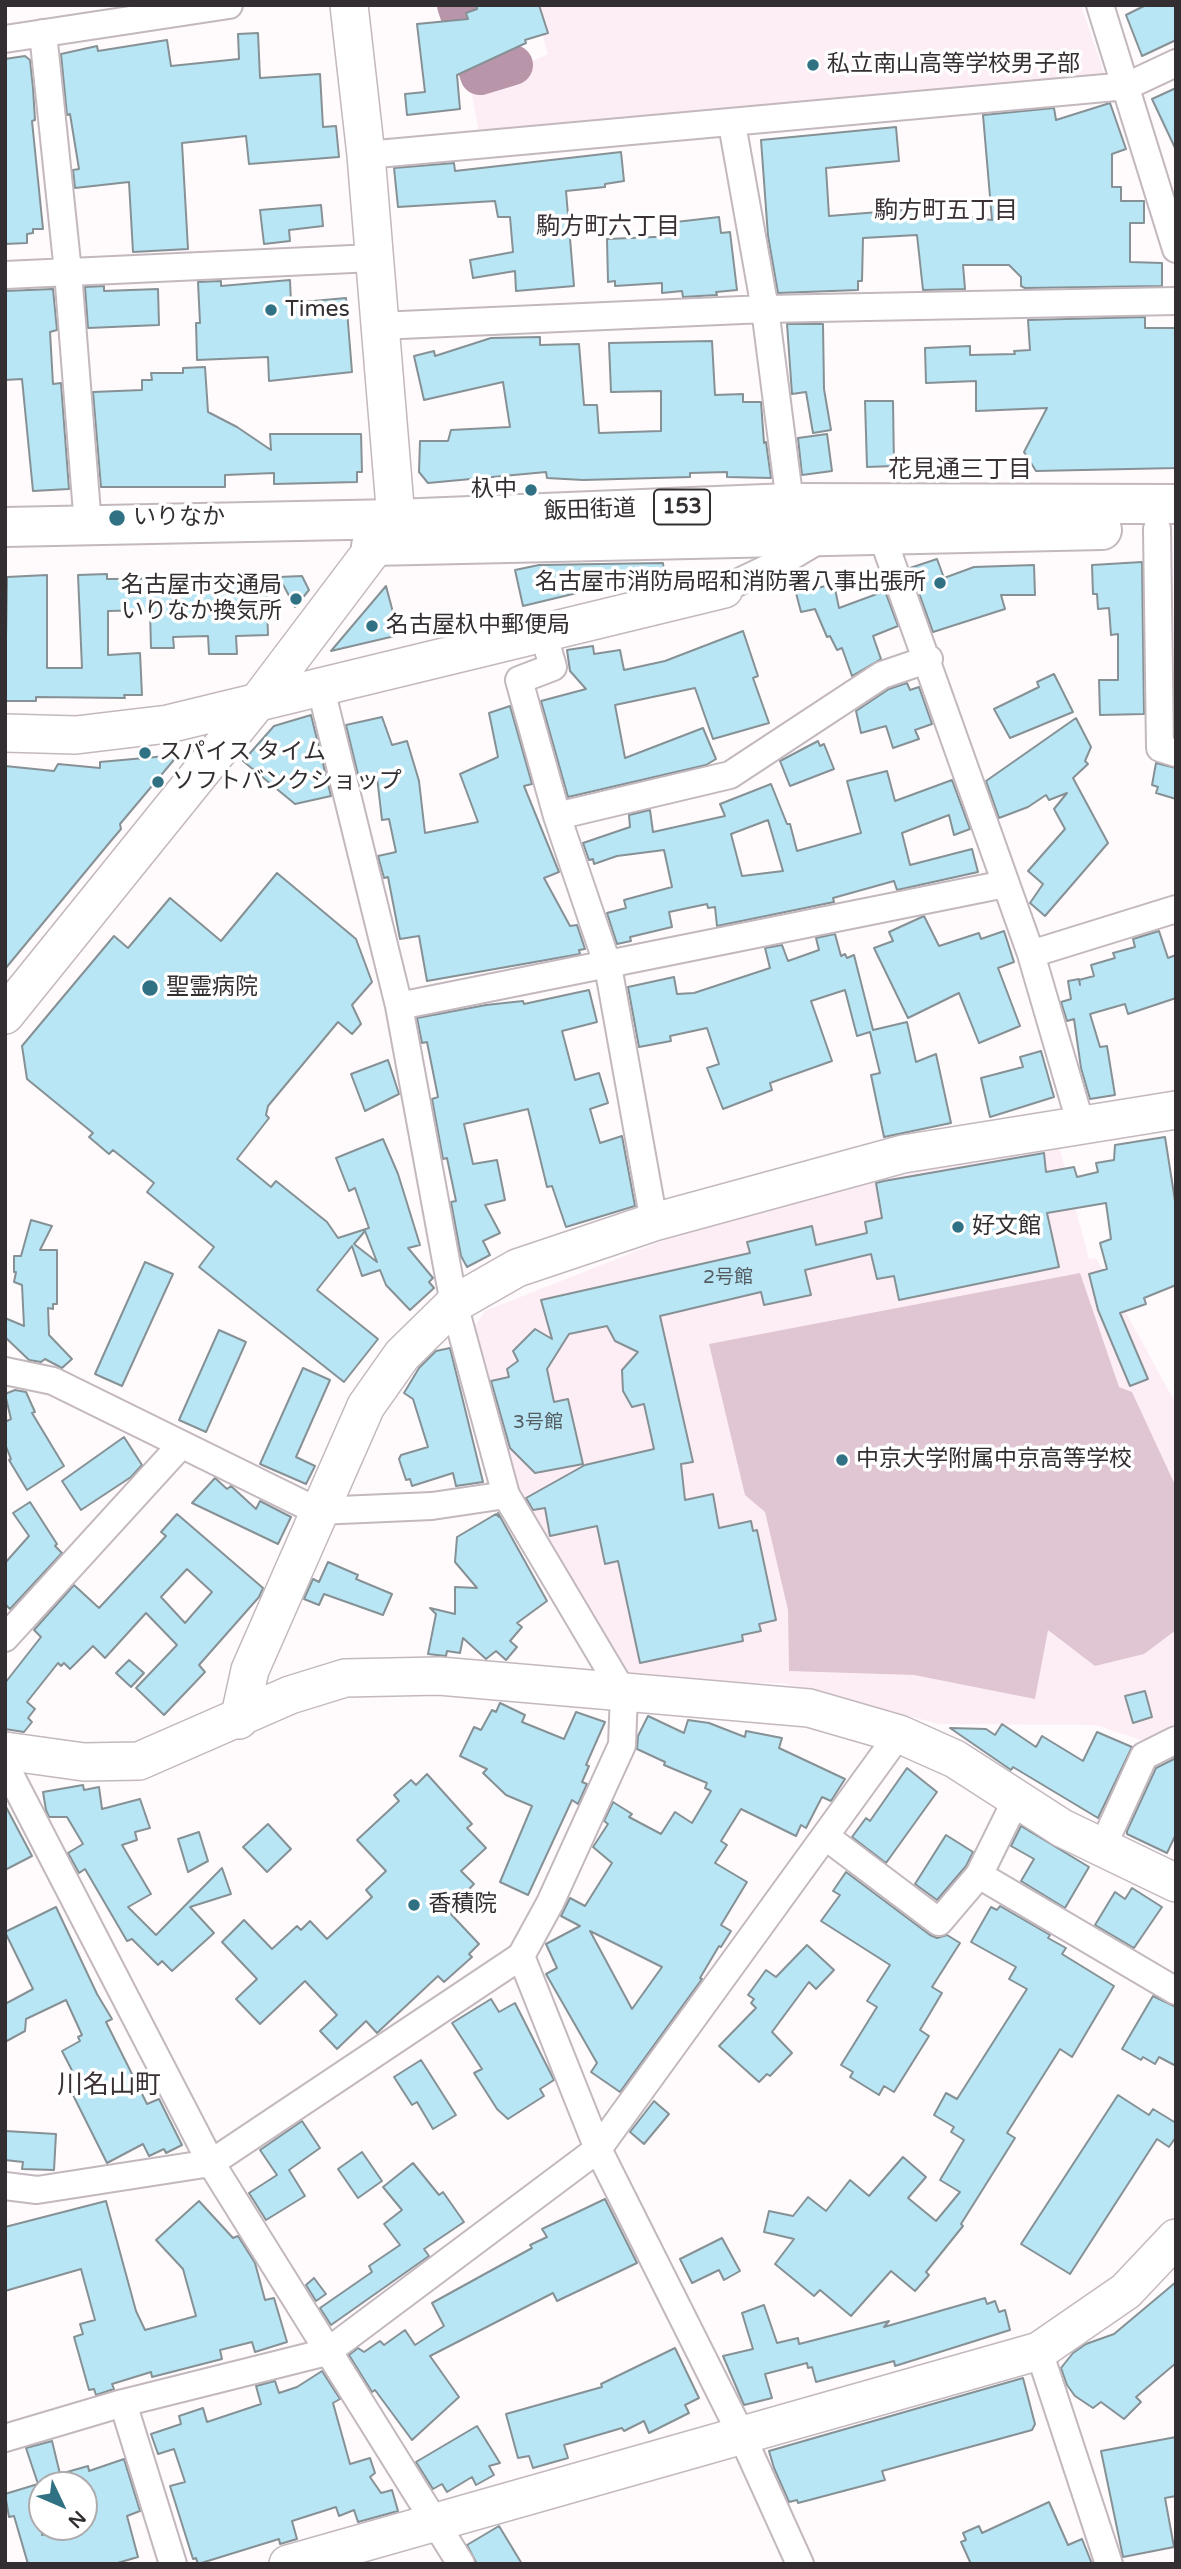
<!DOCTYPE html>
<html>
<head>
<meta charset="utf-8">
<style>
  body { margin:0 }
  #map { position:relative; width:1181px; height:2569px; overflow:hidden; background:#fffafc; font-family:"Varela Round",sans-serif }
  canvas { display:block }
  .frame { position:absolute; inset:0; border:7px solid #332e31; pointer-events:none }
  .north { position:absolute; left:28px; top:2471px; width:70px; height:70px; box-sizing:border-box; background:#fff; border:2px solid #adabad; border-radius:50%; rotate:134deg; font-size:19px; font-weight:700; line-height:28px; text-align:center; color:#332e31 }
  .north::after { content:''; display:block; margin:auto; width:24px; height:32px; background:#307184; clip-path:polygon(50% 0,100% 100%,50% 72%,0 100%) }
</style>
</head>
<body>
<div id="map">
<canvas width="1181" height="2569"></canvas>
<div class="frame"></div>
<div class="north">N</div>
</div>
<script>
const g = document.querySelector('canvas').getContext('2d');
g.lineJoin = 'round';
function fillPath(path, color) {
  g.fillStyle = color;
  g.fill(path, 'evenodd');
}
function stroke(path, color, width, dash) {
  g.strokeStyle = color;
  g.lineWidth = width;
  g.lineCap = dash ? 'butt' : 'round';
  g.setLineDash(dash || []);
  g.stroke(path);
}
function write(font, color, halo, rows, align = 'center') {
  g.font = font + ' "Varela Round","Noto Sans JP",sans-serif';
  g.lineWidth = 7;
  g.setLineDash([]);
  g.textBaseline = 'middle';
  g.strokeStyle = halo;
  g.fillStyle = color;
  for (const [text, x, y, turn = 0] of rows) {
    g.save();
    g.translate(x, y);
    g.rotate((+turn || 0) * Math.PI / 180);
    g.textAlign = isNaN(turn) ? turn : align;
    if (halo) g.strokeText(text, 0, 0);
    g.fillText(text, 0, 0);
    g.restore();
  }
}
const built = new Path2D(`
  M534 5H1081L1105 76 479 133 471 90 548 54Z
  M1057 1139 1089 1259 1096 1258 1176 1404V1728L1147 1742 1096 1725 939 1724 782 1683 633 1682 524 1516 473 1329 485 1311 682 1233 868 1183Z`);
const green = new Path2D(`
  M1080 1273 1119 1387 1132 1392 1176 1487V1630L1144 1654 1095 1666 1048 1630 1035 1699 914 1675 789 1671 788 1610 765 1512 745 1495 709 1344Z`);
const river = new Path2D(`
  M457 5 480 75 513 65`);
const building = new Path2D(`
  M476 5H539L548 33 525 40 526 43 457 75 460 109 407 115 405 94 425 92 417 24 468 19 466 13 477 9Z
  M1146 5H1176V40L1142 56 1126 15Z
  M258 33 260 78 320 74 323 127 336 126 339 157 249 164 246 136 182 143 188 249 133 252 129 182 75 188 73 170 79 169 70 114 67 115 61 54 97 46 98 51 167 40 171 66 239 59 238 34Z
  M25 56 30 60 33 88 35 120 32 121 43 229H33V233L27 234V243L5 244V59Z
  M1176 88V150L1152 99Z
  M1110 103 1126 149 1112 154V187H1121V201H1144V223H1130V262L1162 263V286L1025 288 1021 286V277L1009 265H963L965 289 923 290 917 235 863 238 862 281H858V290L778 293 768 236 761 140 896 127 899 161 826 168 829 216 916 209V216H961L992 220 983 115 1054 108 1056 120Z
  M621 152 624 181 605 184V187L566 191 574 286 516 291 515 271 473 278 470 260 513 252 510 217H498L495 201 398 207 394 168 454 163 455 171Z
  M321 205 323 226 289 230 290 241 264 244 260 210Z
  M719 217 721 233 730 232 737 290 716 292 717 295 683 297 682 291 662 293V283L615 286V281L608 282 607 239 678 236 676 222Z
  M290 280 291 303 346 298 352 372 269 381 268 357 197 360 196 323H200L198 282 221 281V286Z
  M104 286V291L158 289 159 325 88 328 85 287Z
  M53 289 57 330 50 332 53 384 61 383 69 489 33 491 22 379 5 380V291Z
  M1145 317V328H1176V468L1036 471 1024 452 1047 408 976 411V381L926 383 925 348 970 346V355L1015 354 1014 351 1030 350 1028 320Z
  M787 324H823L824 389 831 430 813 433 806 392 792 394Z
  M540 337V345L579 344 584 405H597L599 433 661 431V391L611 392 609 343 712 341 715 395 743 394V402H761L764 443 766 442 771 478 727 477V472L690 473V477L583 480 547 478 546 472 428 483 419 472 420 441H448L451 430 510 427 503 382 424 400 414 356 434 351 435 356 491 338Z
  M205 367 208 412 237 427 271 450 270 434H361L362 472H357V482L274 484V473L225 475V487H101L93 392 142 390V380H152L151 373H183V368Z
  M865 401H893L894 466 867 467Z
  M827 434 832 471 802 475 798 438Z
  M937 559 944 578 974 567 1034 565 1035 595H1001L1005 609 933 632 910 568Z
  M1142 562 1144 714 1100 715 1099 680H1118V634L1111 635 1109 608 1098 609 1097 594H1093L1092 565Z
  M663 563 664 572 523 606 515 570 539 565Z
  M107 574V579L266 578 268 635 236 636 237 654H209L208 636 173 637 174 648H151L150 610 108 611V655L140 653 142 695H124L125 698 36 697V701H5L7 577 47 575V668H82L78 575Z
  M302 576 309 590 295 607 279 577Z
  M834 584 839 608 885 591 898 626 873 636 881 659 852 676 842 648 837 650 830 636 827 637 815 609 801 612 796 593Z
  M386 586 399 635 331 651Z
  M743 631 758 676 753 678 769 723 713 739 695 688 615 705 625 758 703 728 716 759 706 765 568 797 541 701 586 689 570 671 567 650 593 646 594 654 620 650 624 670 665 661Z
  M1054 674 1073 712 1010 738 994 709 1039 687 1037 682Z
  M907 683 910 690 919 687 932 724 915 730 919 739 893 748 886 726 861 733 856 711 889 689Z
  M510 706 532 784 524 786 559 872 544 878 570 926 577 925 585 949 579 950 580 954 427 981 419 936 400 939 388 877 384 878 378 856 396 852 389 819 382 820 377 777 360 783 346 725 382 717 392 745 407 741 419 781 425 833 478 822 460 774 498 757 489 713Z
  M311 715 331 796 295 804 243 761 274 726Z
  M1076 718 1091 747 1085 761 1088 764 1073 778 1108 843 1045 916 1030 903 1043 884 1028 871 1065 829 1054 809 1067 793 1049 800 1046 795 1028 807 999 818 986 781Z
  M818 741 820 746 824 744 834 769 790 786 780 761Z
  M178 755 120 824 121 829 110 842 5 969V766L54 771 58 764 100 768V762Z
  M1156 763 1176 768V799L1156 793 1158 787 1152 785Z
  M887 771 895 801 952 780 970 829 954 835 949 815 902 833 910 865 972 849 978 872 897 890 894 881 833 898 834 902 717 926 715 907 708 908 707 904 669 912 672 927 630 937 631 941 617 944 607 913 626 908 624 900 672 887 664 850 617 856 594 864 593 859 589 860 583 843 630 827 629 815 650 810 653 832 725 816 720 804 771 784 787 824H790L797 851 861 833 847 781ZM768 820 783 871 742 876 731 834Z
  M277 873 356 939 372 982 352 1005 361 1024 352 1034 338 1022 268 1106 266 1115 269 1118 237 1159 271 1187 276 1181 327 1222 338 1238 369 1228 355 1188 349 1191 336 1158 383 1139 398 1174 420 1245 408 1248 433 1278 429 1282 434 1288 410 1310 386 1285 380 1270 362 1276 352 1246 317 1290 378 1339 344 1382 199 1267 214 1247 147 1192 154 1183 113 1150 109 1154 89 1137 93 1133 27 1079 22 1046 114 936 128 948 170 898 221 941ZM365 1231 377 1262 354 1244Z
  M924 916 939 946 979 933 981 939 1004 931 1014 962 998 968 1020 1026 979 1043 959 993 908 1018 874 948 893 941 889 932Z
  M1159 931 1168 958 1176 955V998L1128 1014 1125 1004 1090 1014 1100 1047 1107 1046 1115 1095 1090 1099 1081 1068 1074 1019 1067 1021 1061 1002 1071 999 1068 981 1079 979 1080 985 1079 980 1094 976 1091 965 1115 958 1113 953 1135 947 1133 939Z
  M835 934 841 956 845 954 847 958 854 955 873 1030 907 1022 916 1062 936 1054 951 1123 884 1137 871 1075 880 1073 870 1032 857 1036 845 990 811 1001 832 1061 770 1083 772 1090 723 1109 707 1068 719 1064 707 1028 670 1036 671 1041 639 1047 628 987 674 977 677 994 694 993 770 968 765 948 782 945 788 961 819 950 816 938Z
  M589 990 597 1022 562 1031 575 1080 599 1073 608 1103 590 1109 600 1143 622 1136 635 1206 566 1227 552 1186 547 1187 528 1109 464 1124 473 1164 497 1160 505 1200 485 1205 500 1233 483 1241 490 1255 467 1267 461 1256 451 1202 456 1201 447 1158 443 1159 432 1099 438 1097 427 1042 422 1043 417 1018 486 1005 523 1001 524 1004Z
  M1041 1051 1054 1097 990 1117 981 1078 1023 1067 1020 1057Z
  M388 1060 399 1094 365 1111 351 1074Z
  M1165 1137 1176 1207V1285L1144 1298 1146 1304 1120 1313 1148 1379 1130 1386 1098 1310 1089 1274 1107 1269 1100 1243 1111 1239 1106 1203 1047 1213 1059 1267 899 1300 894 1276 877 1279 871 1254 805 1270 811 1295 764 1305 761 1292 660 1316 693 1462 681 1464 685 1500 713 1494 719 1528 751 1521 753 1531 757 1530 776 1620 759 1624 761 1631 742 1635 743 1641 640 1663 618 1561 605 1564 597 1526 550 1536 545 1508 533 1510 526 1498 585 1465 654 1449 644 1404 632 1407 623 1391 622 1370 638 1352 615 1341 607 1326 569 1334 547 1369 554 1402 568 1399 583 1464 535 1473 510 1448 491 1381 509 1377 507 1369 518 1361 513 1351 535 1329 552 1339 541 1300 750 1253 747 1242 812 1226 816 1245 867 1233 865 1222 882 1218 876 1183 884 1181 1044 1153 1046 1172 1074 1167 1077 1177 1098 1172 1096 1163 1114 1160 1115 1145Z
  M31 1220 52 1226 40 1250H57V1304H53V1309L48 1308 49 1335 72 1359 62 1368 45 1359 41 1362 29 1360 5 1337V1318L24 1326 22 1285 14 1282 16 1272H14V1256H21Z
  M145 1262 173 1274 122 1386 95 1374Z
  M219 1330 246 1342 206 1432 179 1420Z
  M450 1348 483 1482 456 1486 453 1473 412 1486 410 1479 406 1480 399 1459 401 1455 428 1447 413 1399 404 1393 419 1368 436 1351Z
  M303 1368 330 1380 296 1457 315 1466 306 1484 260 1464Z
  M15 1390 26 1392 35 1412 32 1413 64 1466 27 1490 9 1460 11 1459 5 1444V1422L11 1419 5 1394Z
  M124 1437 142 1465 131 1477 81 1510 62 1481Z
  M215 1478 227 1489 231 1486 256 1509 260 1501 291 1517 278 1544 192 1503Z
  M30 1502 57 1544 55 1546 62 1553 10 1609 5 1604V1563L29 1536 13 1513Z
  M498 1513 547 1601 517 1623 522 1627 510 1641 517 1647 506 1660 496 1651 486 1659 463 1638 460 1653 447 1651 446 1656 428 1654 436 1614 430 1608 455 1614V1587L477 1588 455 1562 457 1537 496 1514 499 1517Z
  M177 1514 263 1588 259 1597 199 1665 205 1672 164 1715 136 1688 177 1645 146 1613 105 1658 93 1646 70 1669 64 1663 61 1666 58 1663 27 1702 35 1709 28 1718 32 1722 24 1732 5 1729V1683L41 1637 34 1630 74 1585 99 1608 166 1536 161 1532ZM187 1569 212 1592 185 1623 161 1597Z
  M328 1562 358 1575 356 1579 392 1594 383 1615 324 1594 319 1605 304 1599 313 1579 319 1582Z
  M129 1660 144 1673 131 1687 116 1673Z
  M1145 1691 1152 1717 1133 1723 1125 1696Z
  M500 1703 525 1715 522 1722 564 1739 576 1712 605 1722 586 1765 589 1766 582 1782 587 1784 578 1804 572 1800 528 1895 500 1882 532 1806 506 1795 483 1773 487 1769 460 1756 474 1727 481 1730 492 1710 496 1712Z
  M648 1716 684 1733 688 1720 709 1723 745 1737 746 1731 782 1738 779 1748 845 1779 831 1801 822 1797 806 1828 801 1825 796 1836 741 1809 721 1841 727 1845 715 1863 747 1882 721 1925 731 1931 721 1947 719 1946 700 1978 702 1979 620 2092 591 2072 597 2063 546 1974 557 1968 546 1944 580 1926 561 1916 570 1898 585 1906 612 1863 593 1847 608 1824 604 1821 613 1802 632 1814 629 1817 661 1834 675 1812 692 1823 711 1791 705 1788 707 1783 664 1765 665 1762 637 1749 638 1736ZM590 1931 662 1967 632 2009Z
  M1002 1724 1036 1747 1042 1736 1083 1761 1097 1732 1132 1747 1098 1818 1013 1767 1011 1770 950 1728 986 1729 995 1735Z
  M1176 1758V1834L1167 1853 1127 1834V1831L1156 1768Z
  M907 1768 937 1792 886 1863 852 1837 866 1818 870 1821Z
  M427 1774 472 1824 467 1828 486 1848 461 1871 474 1884 448 1911 479 1944 469 1954 472 1957 444 1982 438 1976 377 2033 366 2021 337 2049 320 2031 337 2015 305 1981 260 2024 236 1999 257 1979 222 1942 244 1920 272 1949 297 1926 301 1930 310 1921 327 1939 372 1897 366 1890 386 1871 357 1840 399 1801 394 1795 411 1780 416 1785Z
  M83 1785 84 1790 99 1787 102 1809 140 1799 150 1828 135 1832 137 1840 122 1845 151 1894 128 1907 156 1935 222 1868 231 1894 190 1907 214 1933 172 1971 162 1961 158 1965 132 1939 127 1941 85 1869 79 1873 68 1853 83 1844 67 1817H49L46 1810 43 1792Z
  M5 1805 32 1856 5 1870Z
  M268 1824 291 1849 267 1872 243 1847Z
  M1021 1826 1089 1867 1065 1908 1021 1881 1034 1859 1011 1846Z
  M199 1832 208 1861 188 1872 178 1839Z
  M946 1835 973 1852 966 1866 937 1900 915 1884Z
  M846 1872 930 1935 937 1938 947 1935 960 1943 932 1987 942 1993 920 2030 929 2036 894 2092 884 2086 879 2095 850 2077 853 2072 841 2065 877 2007 867 2001 890 1965 821 1921 840 1895 833 1891Z
  M1132 1888 1162 1907 1134 1948 1095 1925 1115 1892 1125 1899Z
  M1000 1906 1050 1935 1048 1938 1066 1948 1062 1954 1114 1986 1072 2057 1060 2049 1007 2133 1015 2138 961 2224 963 2226 926 2272 929 2275 915 2291 891 2271 851 2316 820 2290 814 2296 775 2264 794 2239 764 2232 769 2211 793 2216 808 2197 826 2211 850 2180 869 2196 903 2157 926 2177 908 2198 936 2221 960 2192 940 2180 964 2140 951 2132 954 2127 934 2115 946 2093 957 2099 1027 1989 1009 1979 1016 1967 971 1942 991 1907 997 1910Z
  M56 1907 97 1994 112 2019 106 2022 147 2104 159 2099 182 2145 166 2153 164 2149 149 2156 143 2144 107 2163 71 2091 80 2086 62 2051 80 2041 78 2037 82 2035 66 2000 26 2019 25 2031 5 2042V2004L33 1989 5 1932Z
  M807 1945 834 1970 816 1989 809 1982 772 2032 792 2053 770 2076 767 2074 759 2082 719 2046 756 2008 751 2003 754 1999 748 1995 766 1970 776 1977Z
  M1153 1996 1176 2007V2066L1159 2057 1155 2064 1143 2057 1141 2060 1122 2049Z
  M491 1999 499 2012 515 2003 554 2080 540 2089 544 2096 508 2119 497 2109 474 2073 482 2069 452 2023Z
  M421 2060 456 2115 433 2129 417 2102 412 2105 394 2077Z
  M1118 2095 1149 2115 1153 2109 1176 2123V2137L1169 2147 1157 2139 1070 2274 1021 2244Z
  M654 2101 669 2114 644 2144 630 2132Z
  M302 2121 320 2148 289 2170 305 2196 266 2220 249 2193 277 2175 260 2150Z
  M5 2131 56 2134 54 2170 22 2169 23 2162 5 2160Z
  M362 2152 382 2181 358 2198 338 2169Z
  M413 2163 439 2195 443 2192 464 2222 424 2249 429 2256 331 2325 320 2308 372 2272 369 2266 400 2245 384 2224 402 2210 383 2187Z
  M605 2199 637 2263 557 2301 553 2293 430 2356 459 2397 412 2440 375 2390 372 2392 349 2355 358 2348 364 2352 380 2341 384 2345 405 2330 415 2345 444 2326 432 2303 532 2248 530 2245 547 2237 542 2229Z
  M106 2201 136 2311 145 2330 196 2316 183 2269 156 2240 199 2201 233 2238 238 2236 255 2263 265 2300 274 2298 287 2342 255 2352 252 2342 220 2350 222 2359 152 2377 151 2372 112 2384 114 2389 96 2395 94 2389 89 2390 74 2337 83 2334 80 2324 95 2320 81 2269 5 2291V2227Z
  M722 2238 740 2271 724 2280 719 2270 692 2283 680 2259Z
  M314 2278 326 2294 316 2301 306 2285Z
  M1176 2282V2363L1136 2397 1141 2402 1124 2419 1101 2402 1093 2408 1075 2396 1067 2385 1061 2368 1073 2353 1086 2344 1114 2334Z
  M985 2298 987 2304 995 2301 999 2312 1005 2310 1010 2330 895 2366 894 2361 816 2382 812 2367 808 2368 807 2363 765 2374 772 2398 744 2405 723 2356 753 2349 742 2313 764 2305 777 2343 798 2338 799 2344 889 2321 884 2327Z
  M675 2348 699 2398 685 2405 689 2413 649 2433 644 2421 624 2431 622 2428 564 2445 568 2458 533 2468 529 2456 518 2458 506 2414 602 2387 601 2384Z
  M322 2371 340 2399 333 2403 350 2464 370 2458 375 2473 370 2477 381 2493 392 2490 398 2511 358 2522 354 2510 339 2516 336 2507 292 2521 297 2539 280 2544 279 2539 198 2564 196 2558 193 2559 170 2486 185 2482 174 2449 158 2454 151 2434 181 2424 179 2416 203 2408 207 2422 261 2404 256 2386 275 2381 279 2393 297 2387Z
  M1023 2378 1035 2424 1032 2430 882 2471 885 2480 798 2503 797 2500 789 2502 774 2468 769 2451Z
  M477 2426 500 2463 489 2466 494 2475 476 2485 472 2477 447 2492 442 2484 433 2489 416 2462Z
  M1176 2437V2496L1165 2498 1174 2547 1123 2557 1101 2451Z
  M52 2441 60 2474 88 2466 89 2471 124 2459 140 2511 127 2516 138 2557 114 2564H28L14 2516 9 2517 5 2494 38 2484 26 2448ZM42 2485H84V2527H68L42 2535Z
  M1049 2502 1068 2545 1082 2539 1092 2564H971L961 2542 966 2540 963 2533 979 2526 982 2533Z
  M499 2526 522 2564H477L467 2545Z`);
const street = new Path2D(`
  M1100 5 1176 249
  M43 33 68 272 88 526
  M5 39 229 5
  M732 124 765 309 790 503
  M366 155 1127 86 1176 63
  M5 275 374 258
  M378 326 765 309 1176 301
  M1157 529 1160 748 1176 753
  M881 533 1031 954 1081 1125
  M724 589 785 560 822 538
  M543 632 553 667 519 680 557 816 608 966 654 1222
  M557 816 730 775 882 675 929 659
  M1031 954 1176 909
  M399 1006 1005 884
  M5 1371 53 1381 317 1511 432 1506 506 1495
  M5 1638 181 1445
  M5 1765 211 2163 461 2564
  M825 1836 939 1922 979 1875 1016 1800
  M1102 1848 1144 1756 1176 1740
  M979 1875 1176 1991
  M521 1956 598 2149 741 2434 800 2564
  M5 2186 37 2190 211 2163 521 1956 550 1903 622 1745 624 1694 506 1495 454 1304 399 1006 320 685
  M1039 2351 1109 2564
  M123 2403 173 2564
  M5 2438 123 2403 327 2352 598 2149 899 1734`);
const secondary = new Path2D(`
  M5 733 76 735 168 724 724 589
  M5 1015 260 699 396 519 366 155 349 5
  M239 1720 250 1670 366 1406 402 1355 454 1304 517 1268 654 1222 903 1154 1176 1110
  M5 1751 84 1762 139 1761 290 1695 345 1678 439 1676 809 1708 899 1734 955 1759 1062 1828 1176 1883
  M288 2564 1039 2351 1126 2291 1176 2238`);
const highway = new Path2D(`
  M5 527 396 519 790 503 1176 504
  M371 546 1102 530`);
const markers = [
  [813,65,7,"#307184"],
  [271,310,7,"#307184"],
  [531,490,7,"#307184"],
  [117,518,9,"#307184"],
  [940,583,7,"#307184"],
  [296,599,7,"#307184"],
  [372,626,7,"#307184"],
  [145,753,7,"#307184"],
  [158,782,7,"#307184"],
  [150,988,9,"#307184"],
  [958,1227,7,"#307184"],
  [842,1460,7,"#307184"],
  [414,1905,7,"#307184"]
];
const numberNames = [
  ["2号館",728,1278],
  ["3号館",538,1423]
];
const shields = [
  [682,507,56]
];
const shieldNames = [
  ["153",682,507]
];
const poiNames = [
  ["私立南山高等学校男子部",827,65],
  ["Times",285,310],
  ["杁中",517,490,"right"],
  ["いりなか",133,518],
  ["名古屋市消防局昭和消防署八事出張所",926,583,"right"],
  ["名古屋市交通局",282,586,"right"],
  ["いりなか換気所",282,612,"right"],
  ["名古屋杁中郵便局",386,626],
  ["スパイス タイム",159,753],
  ["ソフトバンクショップ",172,782],
  ["聖霊病院",166,988],
  ["好文館",972,1227],
  ["中京大学附属中京高等学校",856,1460],
  ["香積院",428,1905]
];
const streetNames = [
  ["飯田街道",590,511,-2]
];
const neighbourhoodNames = [
  ["駒方町五丁目",946,212],
  ["駒方町六丁目",608,228],
  ["花見通三丁目",960,471]
];
const quarterNames = [
  ["川名山町",109,2086]
];
fillPath(built, '#fdeef6');
fillPath(green, '#e0c5d3');
stroke(river, '#b995a9', 40);
fillPath(building, '#b9e6f5');
stroke(building, '#869195', 2);
stroke(street, '#c3b8be', 30);
stroke(secondary, '#c3b8be', 40);
stroke(highway, '#c3b8be', 42);
stroke(street, '#fff', 26);
stroke(secondary, '#fff', 37);
stroke(highway, '#fff', 38);
for (const [x, y, r, color] of markers) {
  const dot = new Path2D();
  dot.arc(x, y, r, 0, 2 * Math.PI);
  g.fillStyle = color;
  g.fill(dot);
  stroke(dot, '#fff', 2.5);
}
write('19px', '#545c62', null, numberNames);
for (const [x, y, w] of shields) {
  const box = new Path2D();
  box.roundRect(x - w / 2, y - 17.5, w, 35, 5);
  g.fillStyle = '#fff';
  g.fill(box);
  stroke(box, '#332e31', 2);
}
write('bold 21px', '#332e31', null, shieldNames);
write('23px', '#332e31', '#fff', poiNames, 'left');
write('23px', '#332e31', '#fff', streetNames);
write('24px', '#3a3136', '#fff', neighbourhoodNames);
write('26px', '#3a3136', '#fff', quarterNames);
</script>
</body>
</html>
